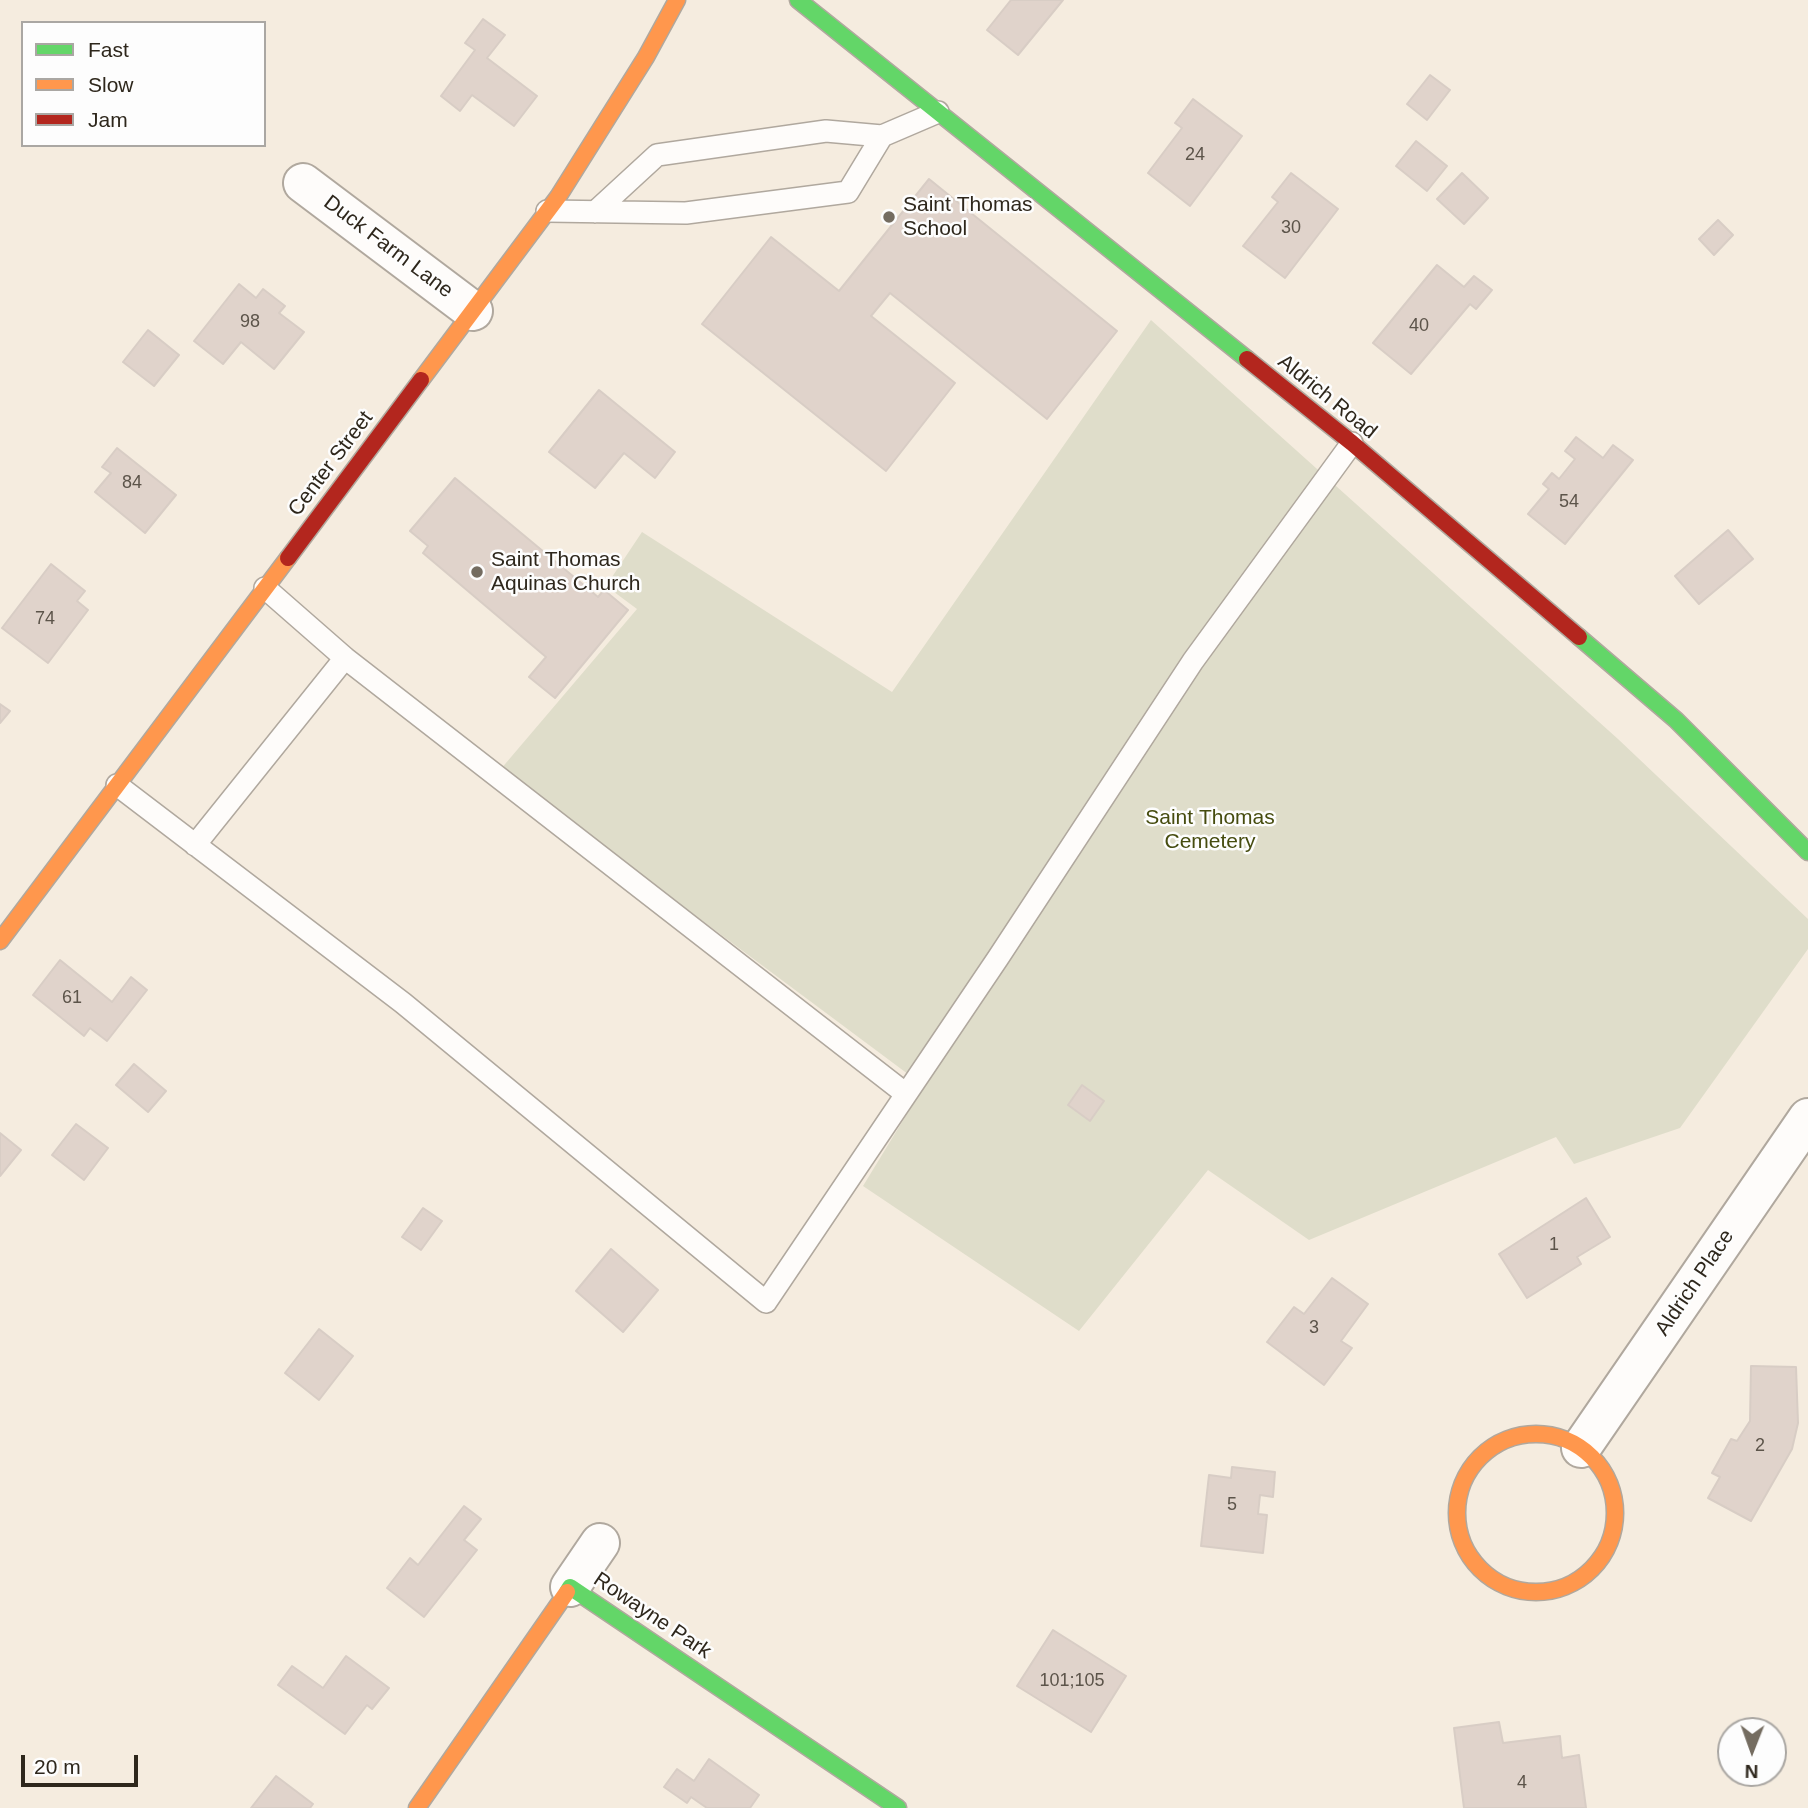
<!DOCTYPE html>
<html>
<head>
<meta charset="utf-8">
<style>
  body { margin:0 }
  #map { position:relative; width:1808px; height:1808px; overflow:hidden; background:#f5ecdf; font-family:Helvetica,sans-serif }
  canvas { display:block }
  .legend { position:absolute; left:21px; top:21px; width:245px; height:126px; box-sizing:border-box; background:#fdfdfd; border:2px solid #aaa7a3; margin:0; padding:9px 12px; list-style:none; font-size:21px; color:#2e271c }
  .legend li { display:flex; align-items:center; gap:14px; height:35px }
  .legend b { width:35px; border:2px solid #aaa7a3 }
  .north { position:absolute; left:1717px; top:1717px; width:70px; height:70px; box-sizing:border-box; background:#fdfdfd; border:2px solid #aaa7a3; border-radius:50%; rotate:181deg; font-size:19px; font-weight:700; line-height:28px; text-align:center; color:#2e271c }
  .north::after { content:''; display:block; margin:auto; width:24px; height:32px; background:#746c60; clip-path:polygon(50% 0,100% 100%,50% 72%,0 100%) }
  .scale { position:absolute; left:21px; top:1755px; width:117px; height:32px; box-sizing:border-box; border:4px solid #2e271c; border-top:0; padding-left:9px; font-size:21px; line-height:24px; white-space:nowrap; color:#2e271c; -webkit-text-stroke:5px #fdfdfd; paint-order:stroke }
</style>
</head>
<body>
<div id="map">
<canvas width="1808" height="1808"></canvas>
<ul class="legend">
<li><b style="height:9px;background:#63d668"></b>Fast</li>
<li><b style="height:9px;background:#ff974d"></b>Slow</li>
<li><b style="height:9px;background:#b3261e"></b>Jam</li>
</ul>
<div class="north">N</div>
<div class="scale">20 m</div>
</div>
<script>
const g = document.querySelector('canvas').getContext('2d');
g.lineJoin = 'round';
function fillPath(path, color) {
  g.fillStyle = color;
  g.fill(path, 'evenodd');
}
function stroke(path, color, width, dash) {
  g.strokeStyle = color;
  g.lineWidth = width;
  g.lineCap = dash ? 'butt' : 'round';
  g.setLineDash(dash || []);
  g.stroke(path);
}
function write(font, color, halo, rows, align = 'center') {
  g.font = font + ' Helvetica,sans-serif';
  g.lineWidth = 5;
  g.setLineDash([]);
  g.textBaseline = 'middle';
  g.strokeStyle = halo;
  g.fillStyle = color;
  for (const [text, x, y, turn = 0] of rows) {
    g.save();
    g.translate(x, y);
    g.rotate((+turn || 0) * Math.PI / 180);
    g.textAlign = isNaN(turn) ? turn : align;
    if (halo) g.strokeText(text, 0, 0);
    g.fillText(text, 0, 0);
    g.restore();
  }
}
const green = new Path2D(`
  M1151 320 1618 739 1808 919V949L1680 1128 1574 1164 1556 1137 1309 1240 1208 1170 1079 1331 863 1186 924 1086 500 770 637 609 606 586 642 532 892 692Z`);
const building = new Path2D(`
  M1011 0H1063L1018 55 987 30Z
  M483 19 505 35 487 58 537 96 514 126 472 95 460 111 441 96 475 50 465 43Z
  M1430 75 1450 90 1427 120 1407 104Z
  M1193 99 1242 136 1190 206 1148 173 1182 128 1175 123Z
  M1416 141 1447 166 1427 191 1396 166Z
  M1291 173 1338 209 1285 278 1243 246 1278 202 1272 197Z
  M1462 173 1488 198 1464 224 1437 199Z
  M929 179 1117 331 1047 419 890 293 871 316 955 383 886 471 702 324 771 237 839 291Z
  M1718 220 1733 235 1714 255 1699 239Z
  M1437 265 1464 287 1474 276 1492 290 1476 309 1470 304 1411 374 1373 343Z
  M239 284 256 298 263 289 285 306 279 313 304 332 274 369 241 342 223 364 194 341Z
  M148 330 179 355 154 386 123 362Z
  M599 390 675 452 655 478 624 453 595 488 549 452Z
  M1576 437 1603 458 1613 445 1633 460 1565 544 1528 514 1549 489 1543 484 1552 473 1559 479 1575 459 1565 451Z
  M117 448 176 495 145 533 95 492 111 473 102 467Z
  M455 478 598 597 604 590 628 610 555 698 529 677 546 657 423 553 428 546 410 531Z
  M1728 530 1753 559 1699 604 1675 576Z
  M51 564 85 591 77 601 88 610 48 663 2 628Z
  M0 704 10 711 0 723Z
  M60 960 112 1002 131 977 147 990 107 1041 90 1028 84 1036 33 995Z
  M134 1064 166 1091 148 1112 116 1085Z
  M1082 1085 1104 1101 1090 1121 1068 1105Z
  M76 1124 108 1148 84 1180 52 1155Z
  M0 1133 21 1150 0 1176Z
  M1586 1198 1610 1237 1577 1257 1581 1264 1527 1298 1499 1254Z
  M423 1208 442 1221 421 1250 402 1237Z
  M611 1249 658 1290 623 1332 576 1291Z
  M1332 1278 1368 1304 1341 1341 1352 1348 1324 1385 1267 1342 1294 1307 1304 1314Z
  M319 1329 353 1356 319 1400 285 1373Z
  M1751 1366 1796 1367 1798 1423 1792 1449 1751 1521 1708 1498 1720 1477 1712 1473 1731 1439 1737 1441 1750 1421Z
  M1232 1467 1275 1472 1273 1497 1260 1495 1258 1514 1267 1515 1263 1553 1201 1546 1209 1475 1231 1478Z
  M464 1506 481 1519 464 1540 477 1550 424 1617 387 1588 410 1558 418 1565Z
  M1053 1630 1126 1676 1091 1732 1017 1686Z
  M346 1656 389 1688 372 1709 367 1705 345 1734 278 1685 292 1666 323 1688Z
  M1499 1722 1503 1743 1560 1736 1562 1758 1579 1755 1586 1808H1464L1454 1728Z
  M709 1759 759 1795 750 1808H707L691 1797 687 1803 664 1787 677 1769 694 1781Z
  M276 1776 313 1804 310 1808H251Z`);
const lane = new Path2D(`
  M547 211 686 213 848 192 882 136 938 112
  M595 212 657 155 826 131 882 136
  M265 588 345 658 906 1094
  M117 785 403 1003 766 1302 998 958 1193 661 1352 443
  M195 845 345 658`);
const street = new Path2D(`
  M303 183 473 311
  M1581 1448 1808 1118
  M570 1587 600 1543`);
const fast = new Path2D(`
  M798 0 1247 359
  M1579 637 1676 720 1808 852
  M567 1592 570 1587 898 1808`);
const slow = new Path2D(`
  M421 380 558 197 646 57 677 0
  M0 941 288 558
  M1457 1513a79 79 0 1 1 158 0a79 79 0 1 1-158 0Z
  M417 1808 567 1592`);
const jam = new Path2D(`
  M1247 359 1352 443 1579 637
  M288 558 421 380`);
const markers = [
  [889,217,7,"#746c60"],
  [477,572,7,"#746c60"]
];
const numberNames = [
  ["24",1195,155],
  ["30",1291,228],
  ["98",250,322],
  ["40",1419,326],
  ["84",132,483],
  ["54",1569,502],
  ["74",45,619],
  ["61",72,998],
  ["1",1554,1245],
  ["3",1314,1328],
  ["2",1760,1446],
  ["5",1232,1505],
  ["101;105",1072,1681],
  ["4",1522,1783]
];
const poiNames = [
  ["Saint Thomas",903,205],
  ["School",903,229],
  ["Saint Thomas",491,560],
  ["Aquinas Church",491,584]
];
const streetNames = [
  ["Duck Farm Lane",388,247,37],
  ["Aldrich Road",1327,397,39],
  ["Center Street",331,464,-53],
  ["Aldrich Place",1695,1283,-56],
  ["Rowayne Park",652,1616,34]
];
const parkNames = [
  ["Saint Thomas",1210,818],
  ["Cemetery",1210,842]
];
fillPath(green, '#dfddca');
fillPath(building, '#e0d3cb');
stroke(building, '#d8cdc5', 2);
stroke(lane, '#b0a89e', 24);
stroke(street, '#b0a89e', 42);
stroke(fast, '#b0a89e', 19);
stroke(slow, '#b0a89e', 19);
stroke(jam, '#b0a89e', 19);
stroke(lane, '#fefcfa', 21);
stroke(street, '#fefcfa', 38);
stroke(fast, '#63d668', 16);
stroke(slow, '#ff974d', 16);
stroke(jam, '#b3261e', 16);
for (const [x, y, r, color] of markers) {
  const dot = new Path2D();
  dot.arc(x, y, r, 0, 2 * Math.PI);
  g.fillStyle = color;
  g.fill(dot);
  stroke(dot, '#fdfdfd', 2.5);
}
write('18px', '#5c544a', null, numberNames);
write('21px', '#2e271c', '#fdfdfd', poiNames, 'left');
write('21px', '#2e271c', '#fdfdfd', streetNames);
write('21px', '#464c0f', '#fdfdfd', parkNames);
</script>
</body>
</html>
